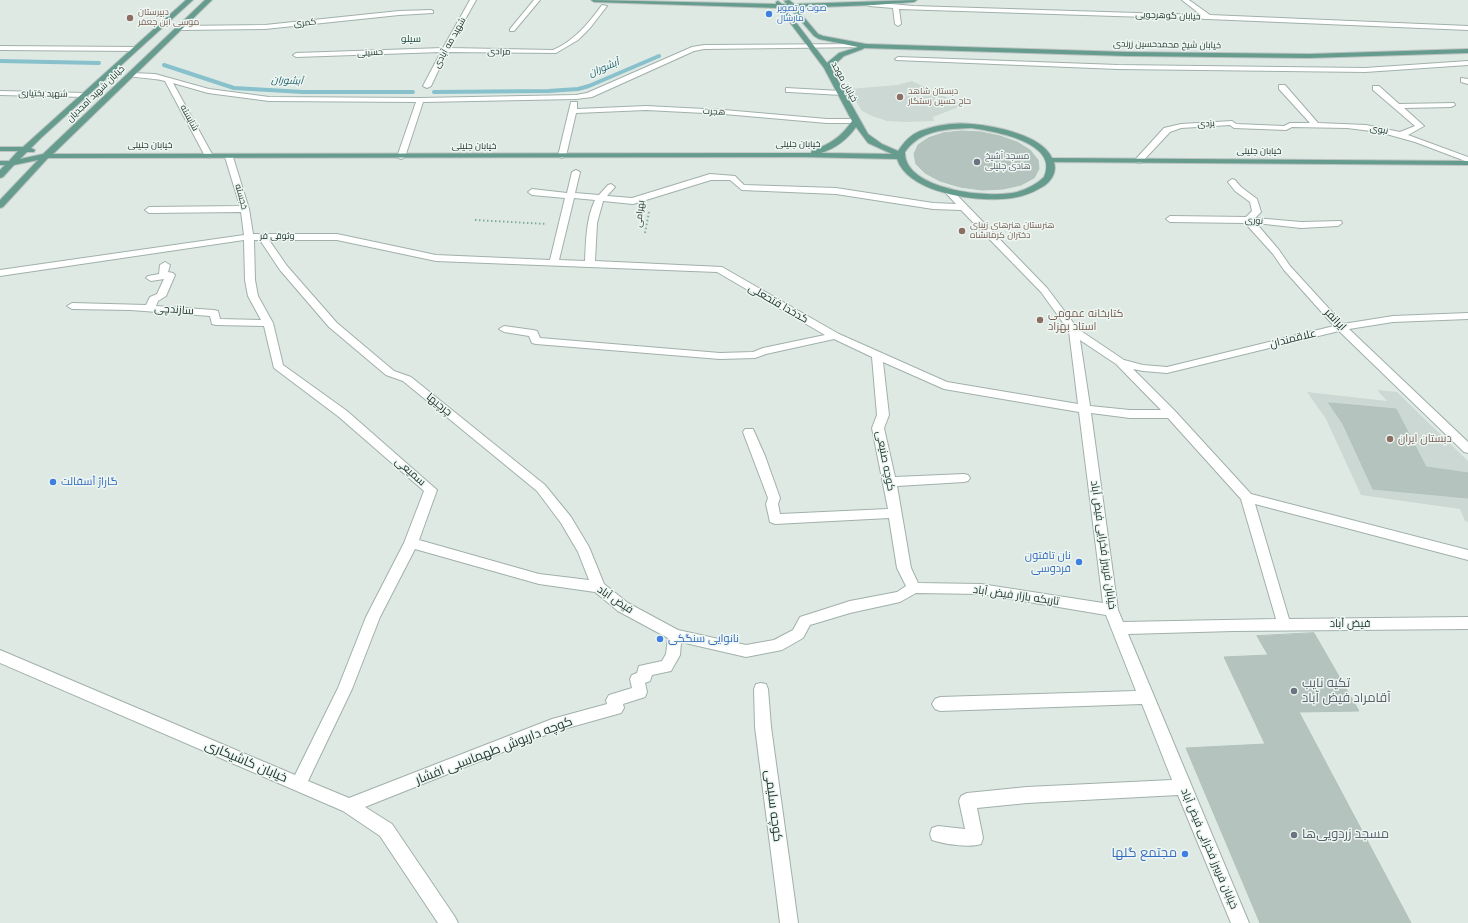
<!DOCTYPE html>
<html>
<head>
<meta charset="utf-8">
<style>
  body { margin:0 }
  canvas { display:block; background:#dee9e4 }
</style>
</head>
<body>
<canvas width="1468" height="923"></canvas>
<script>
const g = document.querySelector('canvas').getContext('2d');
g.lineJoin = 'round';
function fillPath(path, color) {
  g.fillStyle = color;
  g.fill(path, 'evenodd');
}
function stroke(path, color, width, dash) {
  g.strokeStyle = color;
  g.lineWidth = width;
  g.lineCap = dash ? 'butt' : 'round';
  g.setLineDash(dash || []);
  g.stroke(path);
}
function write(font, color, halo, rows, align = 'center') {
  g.font = font + ' "Varela Round",Cairo,sans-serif';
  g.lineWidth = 3;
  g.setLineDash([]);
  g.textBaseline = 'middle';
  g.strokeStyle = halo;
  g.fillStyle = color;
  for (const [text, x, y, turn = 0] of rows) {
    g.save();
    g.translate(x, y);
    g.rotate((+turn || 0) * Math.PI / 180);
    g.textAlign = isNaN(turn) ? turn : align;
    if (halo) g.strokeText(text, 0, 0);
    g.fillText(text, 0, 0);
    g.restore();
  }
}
const built = new Path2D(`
  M912 81 963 105 933 117 934 121 905 122 887 121 872 116 862 111 849 89 897 85Z
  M1377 390 1397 392 1468 461V522L1465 521 1460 509 1361 495 1326 419 1307 392 1387 401Z`);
const stream = new Path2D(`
  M0 61 99 63
  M164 65 234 88 303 92H413
  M434 92 548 91 578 89 589 86 659 56`);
const building = new Path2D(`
  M962 131 981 132 1000 136 1017 142 1030 150 1038 160 1039 169 1034 178 1021 185 1003 189 982 190 960 187 940 181 925 173 916 164 914 154 918 145 928 138 943 133Z
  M1329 403 1396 409 1426 467 1468 473V498L1373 489 1343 424Z
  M1314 633 1359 711 1299 712 1411 923H1260L1186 748 1265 744 1224 657 1268 655 1257 636Z`);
const path = new Path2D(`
  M475 220 547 224
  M645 233 649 212`);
const minor = new Path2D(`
  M470 0H476L449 48 553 50C574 41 589 23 602 5L607 6 590 28 578 40 556 53 447 52 431 86 427 88 423 86 441 52 296 57 293 55 296 53 443 48Z
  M534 0H540L514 31H510V29Z
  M1182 0H1189L1210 15 1468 26V30L1208 19 899 9 901 24 898 26 895 24 893 8 869 6 866 4 869 2 913 6 1201 15Z
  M431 10 433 11V13L399 15 265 29 180 30 177 28 180 26 265 25 399 11Z
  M866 44 869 46 868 47 704 49 694 51 592 97 576 99 423 102 405 157 401 159 397 157 416 102 269 101 208 93 173 83 213 156 209 158 205 156 165 81C156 78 132 78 127 75L131 73 155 74 209 89 269 97 420 98 576 95 587 93 692 47 704 45Z
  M0 46 135 47 138 49 135 51 0 50Z
  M898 57 1118 65 1365 68 1468 61V65L1365 72 1118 69 896 60 895 59Z
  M1461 78 1468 79V84L1461 82Z
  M1279 85H1285L1318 123 1366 125 1400 132 1415 126 1373 90V86H1379L1399 104 1454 103 1455 105 1451 107 1404 108 1424 126 1408 135 1468 157V162L1415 142 1379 132 1347 128 1292 127 1286 130 1234 128 1230 125 1181 128 1170 132 1141 163H1138L1134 161 1164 128 1181 124 1232 121 1236 124 1284 126 1290 123H1310L1279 89Z
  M786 88 841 91 845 93 841 95 789 92H786Z
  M0 91 85 93 89 95 85 97 0 95Z
  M571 102H577V109L646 106 724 110 827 119H856L860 121 856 123H827L724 114 646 110 576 113 566 156 562 158 558 156Z
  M226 155H232L233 157 249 209 253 234H337L436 255 550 260 565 198 532 195 528 192 532 189 567 193 572 172 576 170 580 172 575 193 599 195 608 185 611 184 615 187 607 196 632 198 710 174 735 176 744 185 836 188 933 203 956 204 944 191 948 188 951 189 1047 288 1078 329 1124 360 1143 365 1167 367 1334 326 1284 270 1273 254 1245 223 1170 222 1166 219 1170 216 1246 217 1252 211 1250 202 1235 191 1228 182 1232 179 1235 180 1241 187 1257 199 1261 212 1255 218 1301 222 1341 221 1342 223 1338 226 1301 228 1256 223 1279 250 1290 266 1343 324 1393 316 1468 313V319L1393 322 1349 329 1468 442V453L1464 452 1339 331 1167 373 1143 371 1133 369 1175 411 1251 494 1468 550V560L1255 504 1289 619 1468 617V629L1233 631 1128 634 1249 923H1231L1178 795 1027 803 977 808 983 838 981 844C970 848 943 844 932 840L930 834 932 828 938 826 965 829 959 801 961 796 967 793 1027 787 1172 780 1142 704 940 711 935 709 932 704 935 699 940 697 1136 691 1106 615 981 594 916 593 900 602 850 613 810 625 803 638 782 650 746 657 681 642 680 655 671 671 652 675 650 681 645 683 647 692 645 697 623 704 624 708 621 713 553 732 365 807 392 824 455 917 458 923H438L380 836 343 811 0 663V650L295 775 338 688 366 617 404 543 424 491 339 417 274 368 264 326 216 325 212 324 210 316 131 310 72 309 67 306 72 303 146 305 150 297 157 294 164 279 151 281 146 278 148 276 159 274 160 265 165 262 170 265 168 272 173 273 175 275 166 296 158 301 156 306 214 310 218 311 220 319 261 320 248 296 245 280 244 240 0 276V270L244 235 241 212 149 213 145 210 149 207 240 206 225 157ZM711 180H730L742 190 836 194 933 209 961 210 1041 292 1069 331 1078 404 947 382 839 334 722 267 595 261 597 223 603 201 633 204ZM574 198 595 200C586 219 586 241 585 261L559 260ZM254 240H260L280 270 329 327 386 375 403 381 537 491 561 523 578 552 589 580 539 574 419 540 437 490 347 411 283 365 273 323 258 296 255 280ZM269 240H337L436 261 717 272 825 335 763 348 753 352 720 353 540 338 537 331 533 330 504 326 499 329 504 332 529 336 532 343 536 344 720 359 755 358 766 354 834 339 872 357 877 415 872 428 888 509 780 514 778 504 780 498 765 456 753 429H745L743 432 768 498 766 504 770 522 775 524 889 518 897 568 906 586 897 592 850 601 800 617 793 630 774 640 746 645 678 630 628 603 604 584 589 547 571 517 545 485 411 377 394 371 337 323 287 266ZM1080 340 1116 364 1161 410H1130L1090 406ZM883 362 944 389 1079 412 1103 603 981 584 918 583 911 568 897 486 964 482 968 481 970 478 968 475 964 474 895 477 884 428 889 415ZM1091 413 1130 418H1168L1241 499 1276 619 1123 622 1118 610ZM415 549 539 584 595 592 618 611 668 638 666 654 662 661 639 666 637 673 632 675 630 679 632 688 609 695 606 700 607 704 552 719 349 798 308 781 352 689 380 617Z
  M761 683 766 684 768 689 771 727 798 923H780L755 727 754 689 756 684Z`);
const major = new Path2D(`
  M186 0H193L41 138 31 148 35 150 34 152H27L20 159 43 154 205 0H212L53 154 811 153 812 150C830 145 842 136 852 121L824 68 779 8 594 2 591 0 776 4V2L778 1 782 4H787L784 1 789 0 794 4 917 0 914 2 874 5 796 8 818 34 823 36 866 44 1127 52 1309 54 1468 49V53L1309 58 1127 56 864 48 863 49 844 56 831 68 868 134 882 144 898 151C904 142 910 135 920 131 936 125 956 122 972 124 995 126 1042 135 1052 158L1468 161V165L1054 162C1057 172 1052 180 1044 186 1031 194 1016 199 1001 199 971 201 908 192 897 159L804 157 48 158 3 207 0 208V200L38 160 14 165 3 177 0 178V170L5 165H0V161H9L18 151H0V147H23ZM785 8H790L814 36 819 39 858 47 839 53 827 63ZM856 127 868 143 892 154 821 153C836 148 847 140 856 127ZM971 128C993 131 1060 142 1044 177 1037 184 1027 189 1017 192 990 199 904 190 905 152 920 130 946 129 971 128Z`);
const markers = [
  [769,14,4,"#3f7fe0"],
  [130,18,4,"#8d6e63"],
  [900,97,4,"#8d6e63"],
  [977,162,4,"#6b7280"],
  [962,231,4,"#8d6e63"],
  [1040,320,4,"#8d6e63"],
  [1390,439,4,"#8d6e63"],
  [53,482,4,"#3f7fe0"],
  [1079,562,4,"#3f7fe0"],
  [660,639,4,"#3f7fe0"],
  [1294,691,4,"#6b7280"],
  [1294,835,4,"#6b7280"],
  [1185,854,4,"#3f7fe0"]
];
const farShopnames = [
  ["صوت و تصویر",777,9],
  ["مارشال",777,19]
];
const farEducationnames = [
  ["دبیرستان",138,13],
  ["موسی ابن جعفر",138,23],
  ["دبستان شاهد",908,92],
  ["حاج حسین رستگار",908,102],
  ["هنرستان هنرهای زیبای",970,226],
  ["دختران کرمانشاه",970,236]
];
const farStreetnames = [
  ["خیابان گوهرجویی",1168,16,2],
  ["کمری",305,23,-5],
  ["شهید مه آبادی",450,43,-61],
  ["خیابان شیخ محمدحسین زرندی",1167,45,1],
  ["مرادی",499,52,1],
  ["حسینی",370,53,-3],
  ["خیابان موحد",844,82,61],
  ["شهید بختیاری",43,94,1],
  ["خیابان شهید امجدیان",96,94,-44],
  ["هجرت",714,112,3],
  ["شایسته",189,118,61],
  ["یزدی",1206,124,-3],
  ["نبوی",1379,130,11],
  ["خیابان جلیلی",798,145],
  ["خیابان جلیلی",150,146],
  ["خیابان جلیلی",474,147],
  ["خیابان جلیلی",1259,152],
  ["خجسته",241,197,75],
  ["بهرامی",640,214,-84],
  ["نوری",1254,221,4],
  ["وثوقی فر",277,237]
];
const farWorshipnames = [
  ["مسجد آشیخ",985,157],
  ["هادی جلیلی",985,167]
];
const farNeighbourhoodnames = [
  ["سیلو",411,39]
];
const farWaternames = [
  ["آبشوران",604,68,-22],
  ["آبشوران",287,81,3]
];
const streetNames = [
  ["کدخدا فتحعلی",778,304,30],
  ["سازندچی",174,310,4],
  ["ایرانفر",1335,320,46],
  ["علاقمندان",1293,339,-14],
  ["چرچیها",439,405,39],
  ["کوچه صنیعی",885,461,79],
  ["سمیعی",410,472,41],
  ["خیابان فریبرز فخرایی فیض آباد",1103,545,82],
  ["تاریکه بازار فیض آباد",1016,596,8],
  ["فیض آباد",615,600,34],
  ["فیض آباد",1350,624],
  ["خیابان فریبرز فخرایی فیض آباد",1209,849,67]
];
const educationNames = [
  ["کتابخانه عمومی",1048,314],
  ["استاد بهزاد",1048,327],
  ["دبستان ایران",1398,439]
];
const shopNames = [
  ["گاراژ آسفالت",61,482],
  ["نان تافتون",1071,556,"right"],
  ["فردوسی",1071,569,"right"],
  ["نانوایی سنگکی",668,639]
];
const nearWorshipnames = [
  ["تکیه نایب",1302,684],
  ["آقامراد فیض آباد",1302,699],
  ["مسجد زردویی‌ها",1302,835]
];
const nearStreetnames = [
  ["کوچه داریوش طهماسبی افشار",494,751,-21],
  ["خیابان کاشیکاری",246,762,23],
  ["کوچه سلیمی",773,806,83]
];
const nearShopnames = [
  ["مجتمع گلها",1177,854]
];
fillPath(built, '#ccd8d3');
stroke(stream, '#88c1cc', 4);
fillPath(building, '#b4c3bd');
stroke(building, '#b1c2bb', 1);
stroke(minor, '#a1b0ab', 2);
stroke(major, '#bcc3c1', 2);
stroke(path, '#80ab9e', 2, [1.5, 2.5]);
fillPath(minor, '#fff');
fillPath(major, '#659c8e');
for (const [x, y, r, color] of markers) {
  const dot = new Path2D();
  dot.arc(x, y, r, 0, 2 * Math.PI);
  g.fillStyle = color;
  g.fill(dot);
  stroke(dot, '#eef6f2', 1.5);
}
write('9px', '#366cbe', '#eef6f2', farShopnames, 'left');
write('9px', '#785e54', '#eef6f2', farEducationnames, 'left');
write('9px', '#203731', '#eef6f2', farStreetnames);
write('9px', '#5b616d', '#eef6f2', farWorshipnames, 'left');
write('10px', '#1e483e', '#eef6f2', farNeighbourhoodnames);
write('italic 10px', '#1f616f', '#eef6f2', farWaternames);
write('11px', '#203731', '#eef6f2', streetNames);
write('11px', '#785e54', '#eef6f2', educationNames, 'left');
write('11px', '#366cbe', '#eef6f2', shopNames, 'left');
write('13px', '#5b616d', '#eef6f2', nearWorshipnames, 'left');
write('13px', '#203731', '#eef6f2', nearStreetnames);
write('13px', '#366cbe', '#eef6f2', nearShopnames, 'right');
</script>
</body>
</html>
